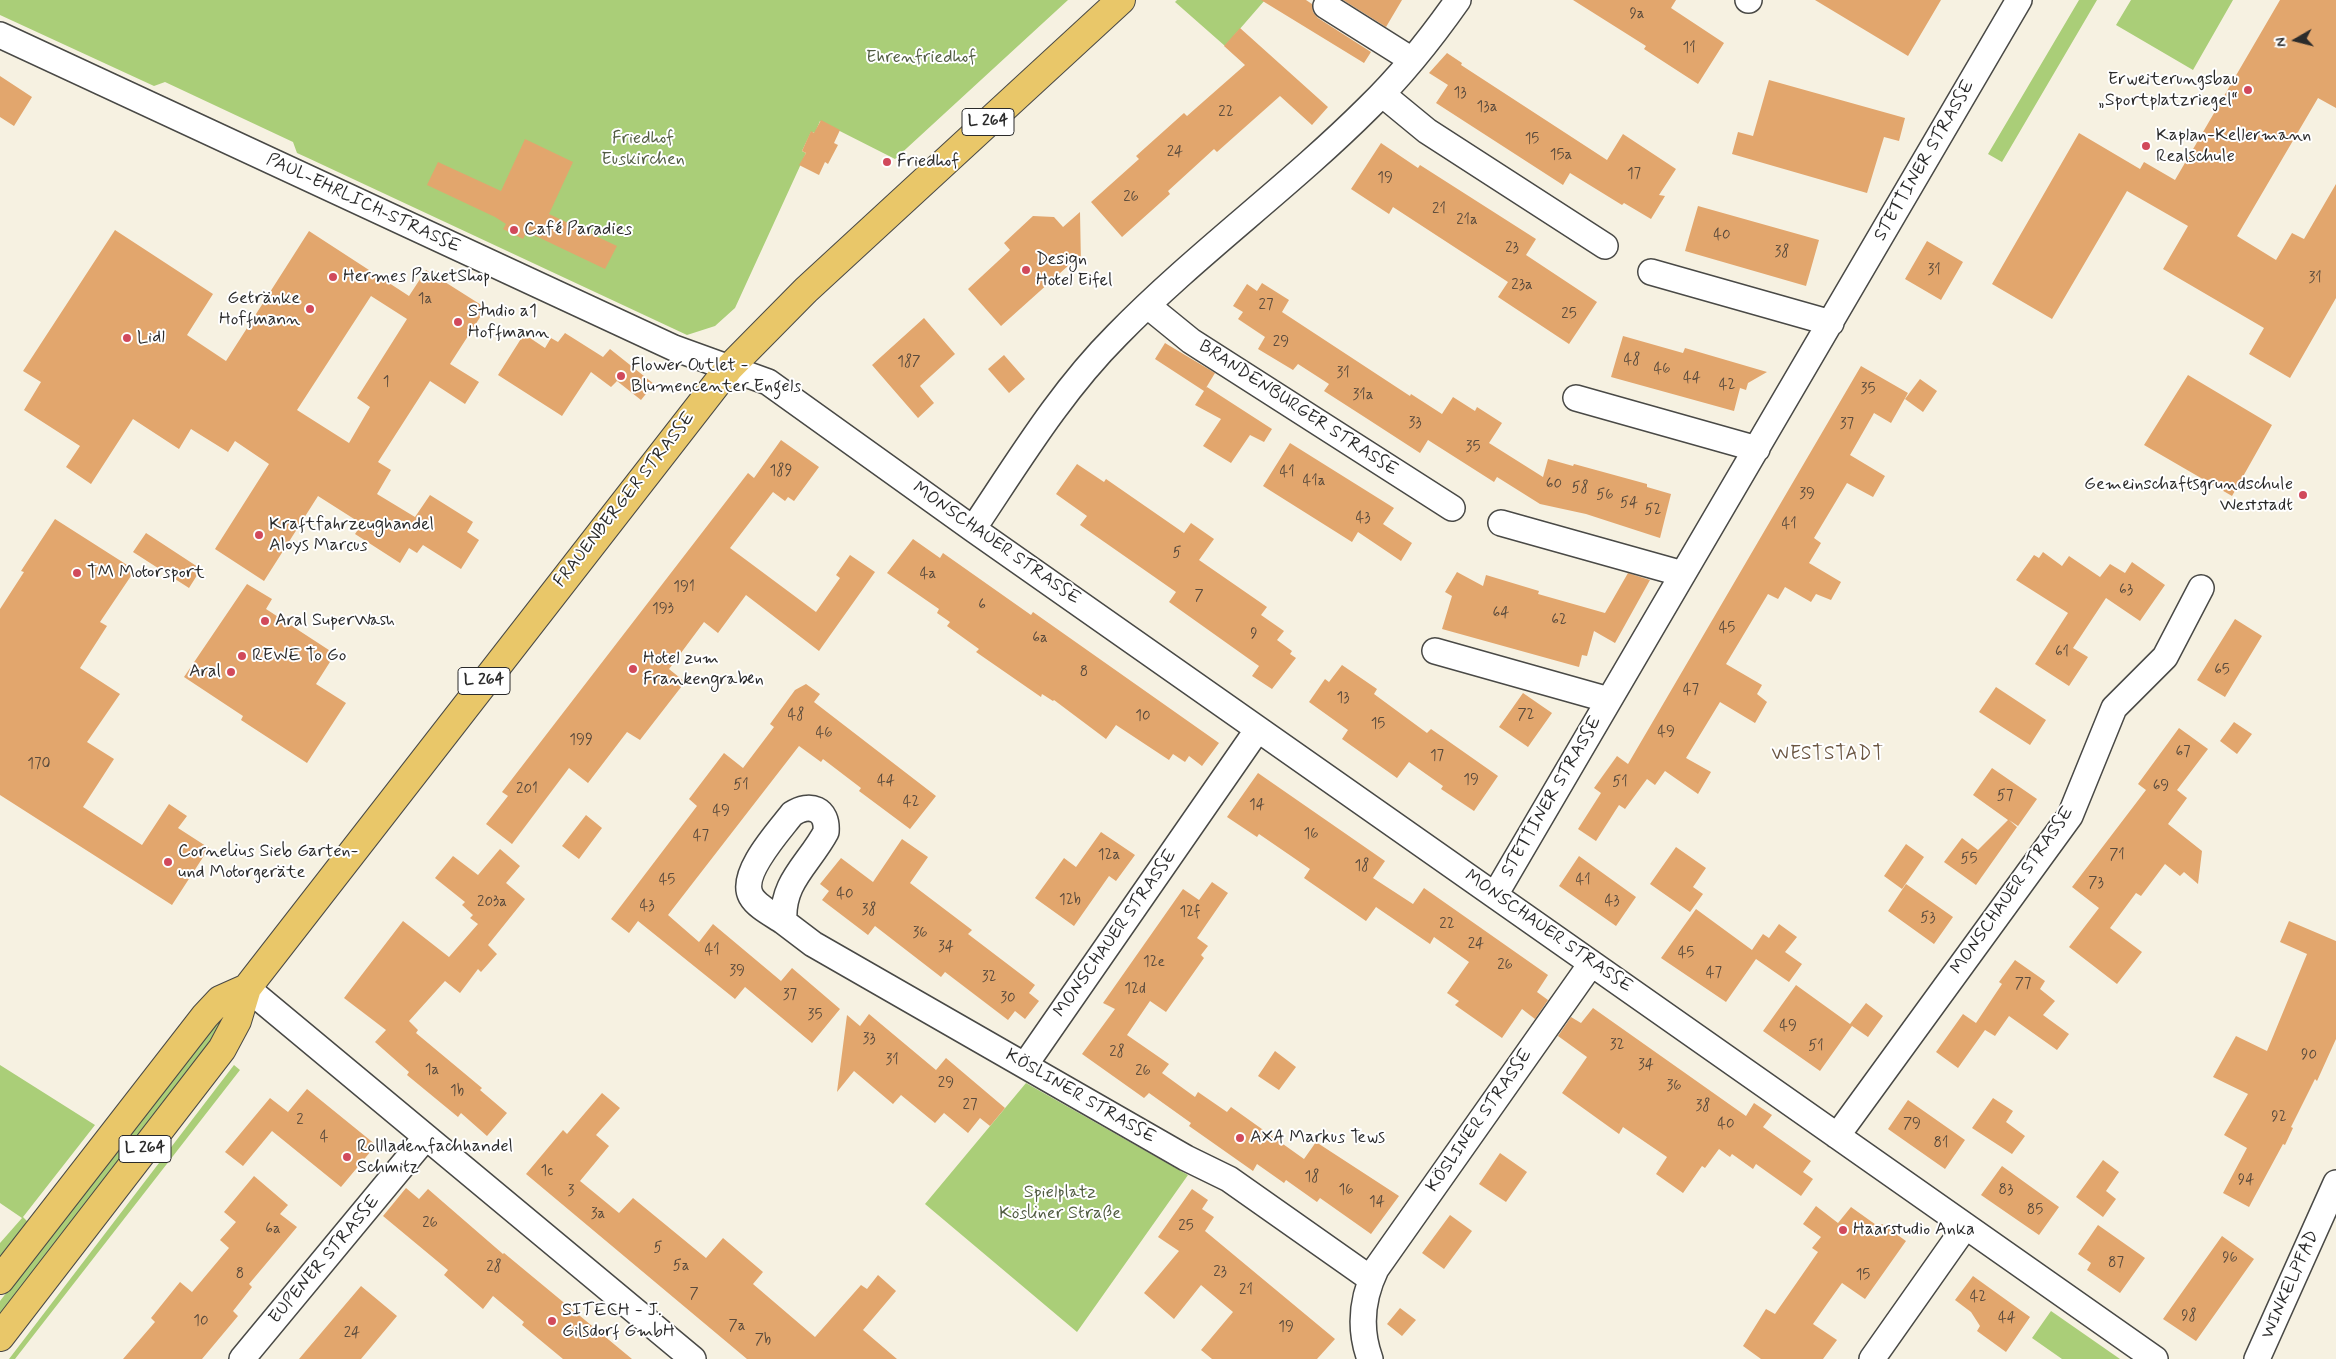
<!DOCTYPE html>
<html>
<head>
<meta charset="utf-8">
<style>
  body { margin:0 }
  #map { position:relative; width:2336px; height:1359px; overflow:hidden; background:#f6f1e1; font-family:Mynerve,sans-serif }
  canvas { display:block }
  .north { position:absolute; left:2271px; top:15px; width:50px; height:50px; -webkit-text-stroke:4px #fff; paint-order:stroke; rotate:262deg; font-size:14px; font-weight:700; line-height:20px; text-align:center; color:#2b2b2b }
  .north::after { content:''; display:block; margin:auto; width:18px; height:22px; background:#2b2b2b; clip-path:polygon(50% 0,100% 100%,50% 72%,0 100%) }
</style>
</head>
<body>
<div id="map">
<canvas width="2336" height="1359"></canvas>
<div class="north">N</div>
</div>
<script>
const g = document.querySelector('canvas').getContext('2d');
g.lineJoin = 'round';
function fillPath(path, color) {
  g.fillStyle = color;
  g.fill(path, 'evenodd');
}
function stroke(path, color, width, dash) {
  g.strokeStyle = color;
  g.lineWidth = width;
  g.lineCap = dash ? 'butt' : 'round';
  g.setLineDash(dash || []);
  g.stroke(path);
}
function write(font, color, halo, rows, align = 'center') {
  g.font = font + ' Mynerve,sans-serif';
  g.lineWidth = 4;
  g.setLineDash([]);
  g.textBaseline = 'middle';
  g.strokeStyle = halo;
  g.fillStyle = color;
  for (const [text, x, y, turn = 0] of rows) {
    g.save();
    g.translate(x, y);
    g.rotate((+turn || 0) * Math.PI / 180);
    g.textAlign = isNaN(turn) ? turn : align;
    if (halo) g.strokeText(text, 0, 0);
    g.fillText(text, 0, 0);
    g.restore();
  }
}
const green = new Path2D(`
  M0 0H1068L895 159 820 121 815 133 811 132 802 151 806 153 735 308 715 326 687 335 308 158 297 153 293 142 165 82 154 86 0 15Z
  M1177 0H1265L1225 46 1175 2Z
  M2079 0H2097L2002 162 1988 154Z
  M2131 0H2233L2193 70 2116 25Z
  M226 1016 227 1019 0 1317V1301L214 1027Z
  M0 1065 95 1125 23 1217 29 1223 0 1259V1243L22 1218 0 1203Z
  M234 1065 240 1070 15 1359H9Z
  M1026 1083 1188 1175 1077 1332 925 1204Z
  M2051 1311 2120 1359H2062L2032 1338Z`);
const building = new Path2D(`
  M1261 0H1306L1312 4 1313 12 1318 18 1371 52 1364 63Z
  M1343 0H1402L1386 27Z
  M1573 0H1676L1671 8 1724 43 1698 84 1644 49 1646 46Z
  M1815 0H1941L1908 56Z
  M2280 0H2336V108L2318 98 2237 236 2276 260 2292 233 2304 239 2336 184V298L2290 378 2249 354 2264 328 2163 269 2188 226 2127 191 2052 319 1992 284 2079 133 2140 169 2144 162 2175 180Z
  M1240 28 1328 107 1312 125 1280 96 1217 152 1214 149 1168 191 1170 194 1122 237 1091 202 1139 159 1136 156 1184 113 1187 116 1245 65 1224 46Z
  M1447 53 1462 63 1461 65 1607 160 1623 134 1676 169 1659 195 1665 196 1651 219 1624 203 1622 205 1570 173 1563 185 1436 103 1448 85 1429 73Z
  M0 76 32 97 14 126 0 117Z
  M1769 80 1905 118 1899 141 1884 137 1867 193 1732 154 1738 132 1753 136Z
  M821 120 840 130 834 143 838 145 828 164 825 162 819 175 799 165 806 153 802 151 811 131 814 133Z
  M525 139 573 162 549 214 617 246 605 269 538 237 526 233 523 239 503 229 506 224 495 217 427 185 438 162 501 191Z
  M1381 143 1418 168 1420 165 1536 239 1526 255 1597 302 1569 344 1498 297 1508 282 1393 207 1389 214 1351 189Z
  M1698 206 1819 240 1806 286 1685 251Z
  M1080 212 1081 266 1069 265 1001 326 968 289 1010 250 1004 243 1033 216 1054 217 1063 227Z
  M115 230 213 294 187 335 226 361 309 231 409 296 426 270 486 308 450 364 479 382 465 404 430 381 378 462 391 470 377 494 415 517 430 495 473 522 467 532 479 540 461 569 423 545 417 553 409 548 400 563 355 534 362 524 318 496 264 581 215 549 269 464 235 441 228 452 191 429 179 449 133 419 91 484 66 467 80 446 24 410 41 382 23 371ZM371 296 407 319 357 398 370 407 349 443 297 410Z
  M1927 241 1963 262 1941 300 1905 279Z
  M1262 283 1289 300 1282 312 1410 396 1411 394 1442 414 1453 397 1475 411 1477 407 1502 423 1489 443 1543 477 1548 459 1573 466 1574 464 1647 484V487L1671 494 1660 538 1586 514 1540 504 1497 477 1494 482 1428 440 1420 453 1366 418 1324 391 1329 384 1298 364 1293 370 1258 349 1265 337 1238 319 1243 312 1233 306 1247 284 1257 291Z
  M924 318 955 354 920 386 934 403 918 418 872 365Z
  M565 333 603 357 610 349 654 384 641 400 617 381 611 387 591 372 562 416 498 375 524 334 545 348 551 338 558 342Z
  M1623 336 1683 353 1685 348 1767 372 1748 383 1746 390 1740 388 1734 411 1611 377Z
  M1165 343 1215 373 1206 388 1207 387 1272 429 1264 442 1250 435 1231 463 1203 446 1221 419 1195 405 1204 391 1155 359Z
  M1004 355 1025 379 1009 393 988 369Z
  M1861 366 1908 393 1891 423 1874 413 1850 455 1885 476 1873 497 1847 483 1814 538 1821 543 1809 563 1841 582 1831 600 1816 594 1811 602 1785 587 1778 599 1768 594 1726 664 1762 685 1757 694 1767 702 1755 723 1720 702 1686 758 1711 772 1698 794 1665 771 1655 785 1647 779 1625 809 1619 805 1596 841 1578 829 1601 793 1594 788 1617 756 1628 764Z
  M2188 375 2272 425 2232 496 2144 445Z
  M1920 379 1937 391 1923 412 1905 399Z
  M781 440 819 467 794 501 788 497 785 501 773 492 730 548 816 612 840 578 836 575 850 555 875 572 819 651 746 595 718 633 704 622 669 669 685 682 640 740 627 732 588 783 569 768 512 844 486 824 508 796 502 792 748 473 754 478Z
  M1290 443 1394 508 1383 524 1412 543 1401 561 1358 532 1352 542 1263 486Z
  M1077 464 1104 482 1106 479 1184 533 1191 523 1214 539 1199 560 1267 607 1261 615 1284 631 1277 640 1292 651 1290 654 1296 658 1272 689 1252 676 1259 666 1169 602 1176 592 1080 525 1087 516 1056 494Z
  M55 519 135 570 100 622 107 626 80 668 120 694 87 742 114 759 83 807 142 845 169 804 187 816 178 828 209 848 172 905 0 795V609L24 572 21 571Z
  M146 533 201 569 189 588 133 552Z
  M913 539 940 558 943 553 1031 615 1033 612 1219 743 1202 766 1189 756 1185 762 1173 754 1169 760 1116 725 1106 739 1054 700 1053 701 1042 694 1041 697 976 652 979 649 947 626 950 622 937 613 939 609 887 573Z
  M2043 552 2062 566 2069 556 2100 577 2110 564 2125 573 2132 562 2165 585 2140 621 2106 598 2073 648 2088 657 2069 686 2035 664 2068 613 2016 580 2034 555 2039 558Z
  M1457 572 1483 586 1486 575 1539 591 1538 594 1605 613 1628 573 1650 580 1615 643 1594 631 1587 656 1582 655 1579 667 1442 629 1452 596 1445 592Z
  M247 584 272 599 266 609 335 654 316 684 346 703 307 763 241 720 243 716 184 677Z
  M2235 619 2262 636 2225 697 2197 680Z
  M1342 665 1377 689 1374 694 1427 733 1431 729 1498 776 1474 811 1441 789 1443 786 1409 762 1397 778 1342 739 1348 730 1309 702 1325 679 1329 682Z
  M806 684 820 694 814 702 936 796 910 829 859 791 861 788 823 759 821 762 799 746 668 915 699 942 713 924 781 981 792 968 840 1009 812 1043 745 987 735 999 638 921 629 933 611 919 697 806 689 799 724 753 743 768 774 727 770 724 795 690Z
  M1996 687 2046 720 2030 745 1979 712Z
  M1523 693 1552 713 1528 747 1499 727Z
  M2234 722 2252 734 2237 754 2220 741Z
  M2179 728 2208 749 2177 790 2187 798 2168 824 2202 851 2198 884 2184 872 2180 876 2165 864 2141 896 2136 893 2110 928 2142 952 2117 984 2069 947 2099 908 2072 887 2146 790 2138 784Z
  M1992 768 2037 799 2018 826 2009 820 2017 827 1976 885 1944 862 1962 838 1978 850 2008 820 1973 795Z
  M1258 773 1385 861 1373 878 1413 904 1424 888 1548 975 1537 992 1548 1000 1535 1019 1522 1009 1502 1038 1455 1005 1459 1001 1447 993 1469 962 1434 937 1430 944 1376 907 1366 921 1304 878 1310 869 1259 834 1257 837 1227 817Z
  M586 815 602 828 579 859 562 846Z
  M1101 832 1135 855 1116 881 1109 876 1074 926 1035 898 1064 858 1076 867Z
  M902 839 928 857 910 883 972 930 968 934 1035 985 1029 993 1039 1001 1025 1019 1015 1011 1008 1020 945 972 941 977 875 926 868 935 822 900 829 891 820 884 841 858 873 882Z
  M1906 844 1924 857 1902 889 1884 876Z
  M1676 847 1706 868 1693 887 1703 894 1690 912 1650 884Z
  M500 849 520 866 506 883 525 899 488 945 497 954 481 972 478 969 460 993 445 981 409 1021 418 1030 416 1033 482 1088 480 1090 507 1113 487 1136 461 1113 458 1117 407 1075 409 1072 375 1042 386 1030 344 998 403 921 449 957 478 924 470 918 473 915 462 905 465 902 435 878 453 856 478 875Z
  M1579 856 1636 897 1616 926 1559 886Z
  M1212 882 1228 893 1197 938 1208 946 1201 955 1204 958 1166 1012 1150 1001 1127 1035 1169 1064 1162 1073 1195 1097 1198 1092 1227 1112 1231 1107 1304 1159 1316 1142 1399 1196 1371 1234 1320 1198 1317 1202 1286 1180 1284 1183 1257 1164 1253 1171 1189 1126 1191 1123 1149 1093 1144 1098 1082 1054 1115 1009 1103 1003 1183 889 1199 900Z
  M1906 884 1953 917 1934 944 1888 911Z
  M1696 909 1752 950 1763 934 1769 938 1779 924 1797 937 1785 952 1802 964 1789 982 1756 959 1726 1002 1661 958Z
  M2289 921 2336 941V1039L2317 1081 2315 1079 2291 1127 2293 1128 2285 1145 2283 1144 2249 1207 2223 1193 2247 1148 2224 1135 2248 1094 2213 1077 2236 1036 2267 1051 2307 954 2280 942Z
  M2015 960 2045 981 2040 989 2055 1001 2043 1015 2069 1034 2057 1050 2009 1016 1995 1036 1985 1030 1958 1068 1936 1052 1963 1014 1976 1023 2002 984 1999 982Z
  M1796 985 1850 1024 1866 1003 1883 1016 1868 1037 1852 1026 1820 1071 1763 1031Z
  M1593 1008 1746 1116 1754 1103 1772 1115 1763 1127 1811 1161 1803 1172 1813 1179 1801 1196 1756 1164 1753 1169 1732 1154 1730 1157 1719 1149 1705 1168 1702 1166 1683 1193 1656 1174 1667 1157 1623 1127 1619 1134 1562 1093 1587 1057 1558 1036 1571 1017 1581 1023Z
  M869 1014 936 1070 946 1058 1005 1108 990 1126 980 1118 968 1133 944 1113 935 1123 901 1095 893 1104 854 1071 837 1092 847 1015 860 1026Z
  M1275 1051 1296 1067 1279 1090 1258 1076Z
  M307 1089 376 1145 341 1187 272 1131 243 1166 225 1152 270 1098 288 1112Z
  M602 1093 620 1108 596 1135 609 1146 580 1181 619 1213 633 1198 706 1258 723 1238 763 1272 753 1284 815 1337 861 1285 867 1289 878 1275 896 1291 863 1330 897 1359H747L526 1174 563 1130 567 1134Z
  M1993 1098 2013 1111 2006 1122 2025 1136 2012 1154 1972 1128Z
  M1908 1100 1965 1140 1945 1169 1888 1129Z
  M1500 1153 1527 1172 1506 1202 1479 1184Z
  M2103 1160 2119 1172 2106 1191 2116 1199 2103 1217 2076 1197Z
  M2002 1166 2059 1207 2039 1235 1981 1195Z
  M254 1176 288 1205 280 1214 297 1227 249 1284 252 1287 233 1311 238 1316 202 1359H123L155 1322 151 1318 180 1282 192 1292 229 1248 220 1240 236 1222 224 1212Z
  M406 1188 419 1199 428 1189 503 1254 504 1253 632 1359H563L522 1325 524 1322 493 1296 483 1309 444 1275 448 1270 383 1216Z
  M1192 1189 1208 1200 1202 1209 1214 1217 1205 1231 1335 1339 1317 1359H1212L1201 1350 1233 1312 1201 1285 1174 1319 1144 1293 1179 1251 1158 1237Z
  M1816 1206 1838 1223 1851 1207 1879 1227 1882 1224 1906 1241 1865 1299 1842 1283 1827 1304 1813 1324 1837 1340 1823 1359H1761L1743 1346 1766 1309 1775 1314 1818 1252 1812 1248 1821 1237 1803 1224Z
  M1450 1215 1472 1231 1444 1269 1422 1253Z
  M2098 1225 2145 1258 2120 1293 2087 1270 2091 1263 2078 1254Z
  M2222 1236 2254 1259 2196 1341 2163 1319Z
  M1973 1276 2030 1317 2006 1352 1977 1331 1980 1326 1971 1312 1955 1300Z
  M361 1286 397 1316 361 1359H299Z
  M1400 1308 1416 1320 1402 1336 1387 1324Z`);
const minor = new Path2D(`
  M1748 0H1749
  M1326 6 1412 60
  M0 35 674 348 768 382 973 529 2155 1359
  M1382 94 1427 131 1605 246
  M1651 272 1831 323
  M1148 306 1191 341 1452 508
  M1576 398 1757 449
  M1501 523 1683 574
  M973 529C1018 462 1060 392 1117 335 1196 254 1289 187 1369 107 1402 75 1432 37 1458 0
  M1435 651 1609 700
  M1495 895 2019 0
  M784 922C774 915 757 907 751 896 739 874 779 831 792 814 810 802 828 809 826 832 809 864 781 882 784 922L813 944 1186 1158 1229 1179 1371 1279
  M247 988 693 1359
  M1025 1065 1258 729
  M1837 1136 2070 816 2114 708 2165 657 2201 588
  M242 1359 426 1137
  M1370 1359C1359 1329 1362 1298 1376 1269L1591 964
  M1872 1359 1965 1227
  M2257 1359 2336 1183`);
const primary = new Path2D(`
  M0 1280 205 1016 220 1000 247 988
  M0 1337 222 1049 237 1021 247 988 729 368 806 290 1121 0`);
const markers = [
  [2248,90,5,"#d1495b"],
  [2146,146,5,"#d1495b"],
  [887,162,5,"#d1495b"],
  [514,230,5,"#d1495b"],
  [1026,270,5,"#d1495b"],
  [333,277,5,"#d1495b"],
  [310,309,5,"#d1495b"],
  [458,322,5,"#d1495b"],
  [127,338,5,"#d1495b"],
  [621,376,5,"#d1495b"],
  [2303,495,5,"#d1495b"],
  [259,535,5,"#d1495b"],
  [77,573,5,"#d1495b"],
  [265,621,5,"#d1495b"],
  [242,656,5,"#d1495b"],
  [633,669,5,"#d1495b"],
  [231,672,5,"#d1495b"],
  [168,862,5,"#d1495b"],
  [1240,1138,5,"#d1495b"],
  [347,1157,5,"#d1495b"],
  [1843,1230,5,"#d1495b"],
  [552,1321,5,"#d1495b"]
];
const numberNames = [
  ["9a",1637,15],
  ["11",1689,49],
  ["13",1460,94],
  ["13a",1487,108],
  ["22",1226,113],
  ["15",1532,140],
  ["24",1175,153],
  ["15a",1561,156],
  ["17",1634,175],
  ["19",1385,179],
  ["26",1131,198],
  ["21",1439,210],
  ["21a",1467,221],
  ["40",1722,236],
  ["23",1512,249],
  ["38",1782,253],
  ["31",1934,271],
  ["31",2315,279],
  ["23a",1522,286],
  ["1a",425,300],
  ["27",1266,306],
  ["25",1569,315],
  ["29",1281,343],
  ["48",1632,361],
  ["187",909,363],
  ["46",1662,370],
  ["31",1343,374],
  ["44",1692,379],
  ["1",386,383],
  ["42",1727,386],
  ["35",1868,390],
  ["31a",1363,396],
  ["33",1415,424],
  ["37",1847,425],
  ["35",1473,448],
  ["189",781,472],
  ["41",1287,473],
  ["41a",1314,482],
  ["60",1554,485],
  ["58",1580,489],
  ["39",1807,495],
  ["56",1605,496],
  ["54",1629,504],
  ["52",1653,511],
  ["43",1363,519],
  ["41",1789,525],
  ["5",1177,554],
  ["4a",928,575],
  ["191",684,588],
  ["63",2126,591],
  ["7",1199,597],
  ["6",982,606],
  ["193",663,610],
  ["64",1501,614],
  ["62",1559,621],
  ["45",1727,629],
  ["9",1254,635],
  ["6a",1040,639],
  ["61",2062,653],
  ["65",2222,671],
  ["8",1084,673],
  ["47",1691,691],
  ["13",1343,699],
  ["48",796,716],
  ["72",1526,716],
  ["10",1143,717],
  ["15",1378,725],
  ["49",1666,733],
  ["46",824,734],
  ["199",581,741],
  ["67",2183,753],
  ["17",1437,757],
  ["170",39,765],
  ["19",1471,781],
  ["44",886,782],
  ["51",1620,783],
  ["51",741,786],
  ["69",2161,787],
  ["201",527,790],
  ["57",2005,797],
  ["42",911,803],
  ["14",1257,806],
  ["49",721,812],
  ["16",1311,835],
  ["47",701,837],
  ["12a",1109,856],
  ["71",2117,856],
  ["55",1969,860],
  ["18",1362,867],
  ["45",667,881],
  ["41",1583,881],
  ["73",2096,884],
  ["40",845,895],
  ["12b",1070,901],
  ["43",1612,902],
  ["203a",492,903],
  ["43",647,907],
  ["38",869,911],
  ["12f",1190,913],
  ["53",1928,919],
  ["22",1447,925],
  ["36",920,934],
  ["24",1476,945],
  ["34",946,948],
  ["41",712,951],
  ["45",1686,954],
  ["12e",1154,963],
  ["26",1505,966],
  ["39",737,972],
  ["47",1714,974],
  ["32",989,978],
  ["77",2023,985],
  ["12d",1135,990],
  ["37",790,996],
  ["30",1008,999],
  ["35",815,1016],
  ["49",1788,1027],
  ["33",869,1040],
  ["32",1617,1046],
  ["51",1816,1047],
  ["28",1117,1053],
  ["90",2309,1056],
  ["31",892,1061],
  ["34",1646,1066],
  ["1a",432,1071],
  ["26",1143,1072],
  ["29",946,1084],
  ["36",1674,1087],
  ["1b",457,1092],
  ["27",970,1106],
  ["38",1703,1107],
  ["92",2279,1118],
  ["2",300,1121],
  ["40",1726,1125],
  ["79",1912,1125],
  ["4",324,1138],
  ["81",1941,1144],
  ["1c",547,1172],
  ["18",1312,1178],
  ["94",2246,1181],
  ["16",1346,1191],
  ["83",2006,1191],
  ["3",571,1192],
  ["14",1377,1203],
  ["85",2035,1211],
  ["3a",598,1215],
  ["26",430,1224],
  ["25",1186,1227],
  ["6a",273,1230],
  ["5",658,1249],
  ["96",2230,1259],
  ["87",2116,1264],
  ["5a",681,1267],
  ["28",494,1268],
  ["23",1220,1273],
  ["8",240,1275],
  ["15",1863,1276],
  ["21",1246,1291],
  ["7",694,1295],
  ["42",1978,1298],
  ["98",2189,1317],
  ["44",2007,1319],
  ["10",201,1322],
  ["7a",737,1327],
  ["19",1286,1328],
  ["24",352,1334],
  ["7b",763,1341]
];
const shields = [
  [988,122,52],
  [484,681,52],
  [145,1149,52]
];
const shieldNames = [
  ["L 264",988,122],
  ["L 264",484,681],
  ["L 264",145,1149]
];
const parkNames = [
  ["Ehrenfriedhof",921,58],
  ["Friedhof",643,139],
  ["Euskirchen",643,160],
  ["Spielplatz",1060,1193],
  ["Kösliner Straße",1060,1214]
];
const poiNames = [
  ["Erweiterungsbau",2238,80,"right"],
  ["„Sportplatzriegel“",2238,101,"right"],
  ["Kaplan-Kellermann",2156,136],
  ["Realschule",2156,157],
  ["Friedhof",897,162],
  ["Café Paradies",524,230],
  ["Design",1036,260],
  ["Hotel Eifel",1036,281],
  ["Hermes PaketShop",343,277],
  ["Getränke",300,299,"right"],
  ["Hoffmann",300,320,"right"],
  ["Studio a1",468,312],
  ["Hoffmann",468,333],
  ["Lidl",137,338],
  ["Flower Outlet -",631,366],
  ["Blumencenter Engels",631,387],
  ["Gemeinschaftsgrundschule",2293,485,"right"],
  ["Weststadt",2293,506,"right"],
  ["Kraftfahrzeughandel",269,525],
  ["Aloys Marcus",269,546],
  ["TM Motorsport",87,573],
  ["Aral SuperWash",275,621],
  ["REWE To Go",252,656],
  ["Hotel zum",643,659],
  ["Frankengraben",643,680],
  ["Aral",221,672,"right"],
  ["Cornelius Sieb Garten-",178,852],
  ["und Motorgeräte",178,873],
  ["AXA Markus Tews",1250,1138],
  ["Rollladenfachhandel",357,1147],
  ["Schmitz",357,1168],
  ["Haarstudio Anka",1853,1230],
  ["SITECH - J.",562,1311],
  ["Gilsdorf GmbH",562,1332]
];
const streetNames = [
  ["STETTINER STRASSE",1925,161,-60],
  ["PAUL-EHRLICH-STRASSE",363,204,25],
  ["BRANDENBURGER STRASSE",1298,409,33],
  ["FRAUENBERGER STRASSE",625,500,-52],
  ["MONSCHAUER STRASSE",996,544,35],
  ["STETTINER STRASSE",1552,797,-60],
  ["MONSCHAUER STRASSE",2013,891,-55],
  ["MONSCHAUER STRASSE",1548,932,35],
  ["MONSCHAUER STRASSE",1116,934,-55],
  ["KÖSLINER STRASSE",1080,1097,30],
  ["KÖSLINER STRASSE",1480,1121,-55],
  ["EUPENER STRASSE",325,1260,-50],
  ["WINKELPFAD",2291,1285,-66]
];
const neighbourhoodNames = [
  ["WESTSTADT",1828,755]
];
fillPath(green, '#aace78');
fillPath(building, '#e2a66d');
stroke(minor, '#494946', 28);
stroke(primary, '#494946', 30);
stroke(minor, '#fff', 25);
stroke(primary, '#e9c769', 28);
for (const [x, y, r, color] of markers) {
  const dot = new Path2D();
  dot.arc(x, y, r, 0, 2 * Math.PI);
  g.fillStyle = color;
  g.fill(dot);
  stroke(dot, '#fff', 2);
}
write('15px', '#594a3c', null, numberNames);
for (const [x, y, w] of shields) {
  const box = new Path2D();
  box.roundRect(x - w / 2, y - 13.5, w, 27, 4);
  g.fillStyle = '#fff';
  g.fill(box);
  stroke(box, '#2b2b2b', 1);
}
write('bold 16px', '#2b2b2b', null, shieldNames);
write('18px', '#515c42', '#fff', parkNames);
write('18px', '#2b2b2b', '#fff', poiNames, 'left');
write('18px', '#2b2b2b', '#fff', streetNames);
g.letterSpacing = '1px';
write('19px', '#6b5642', '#fff', neighbourhoodNames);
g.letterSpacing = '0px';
</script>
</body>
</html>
